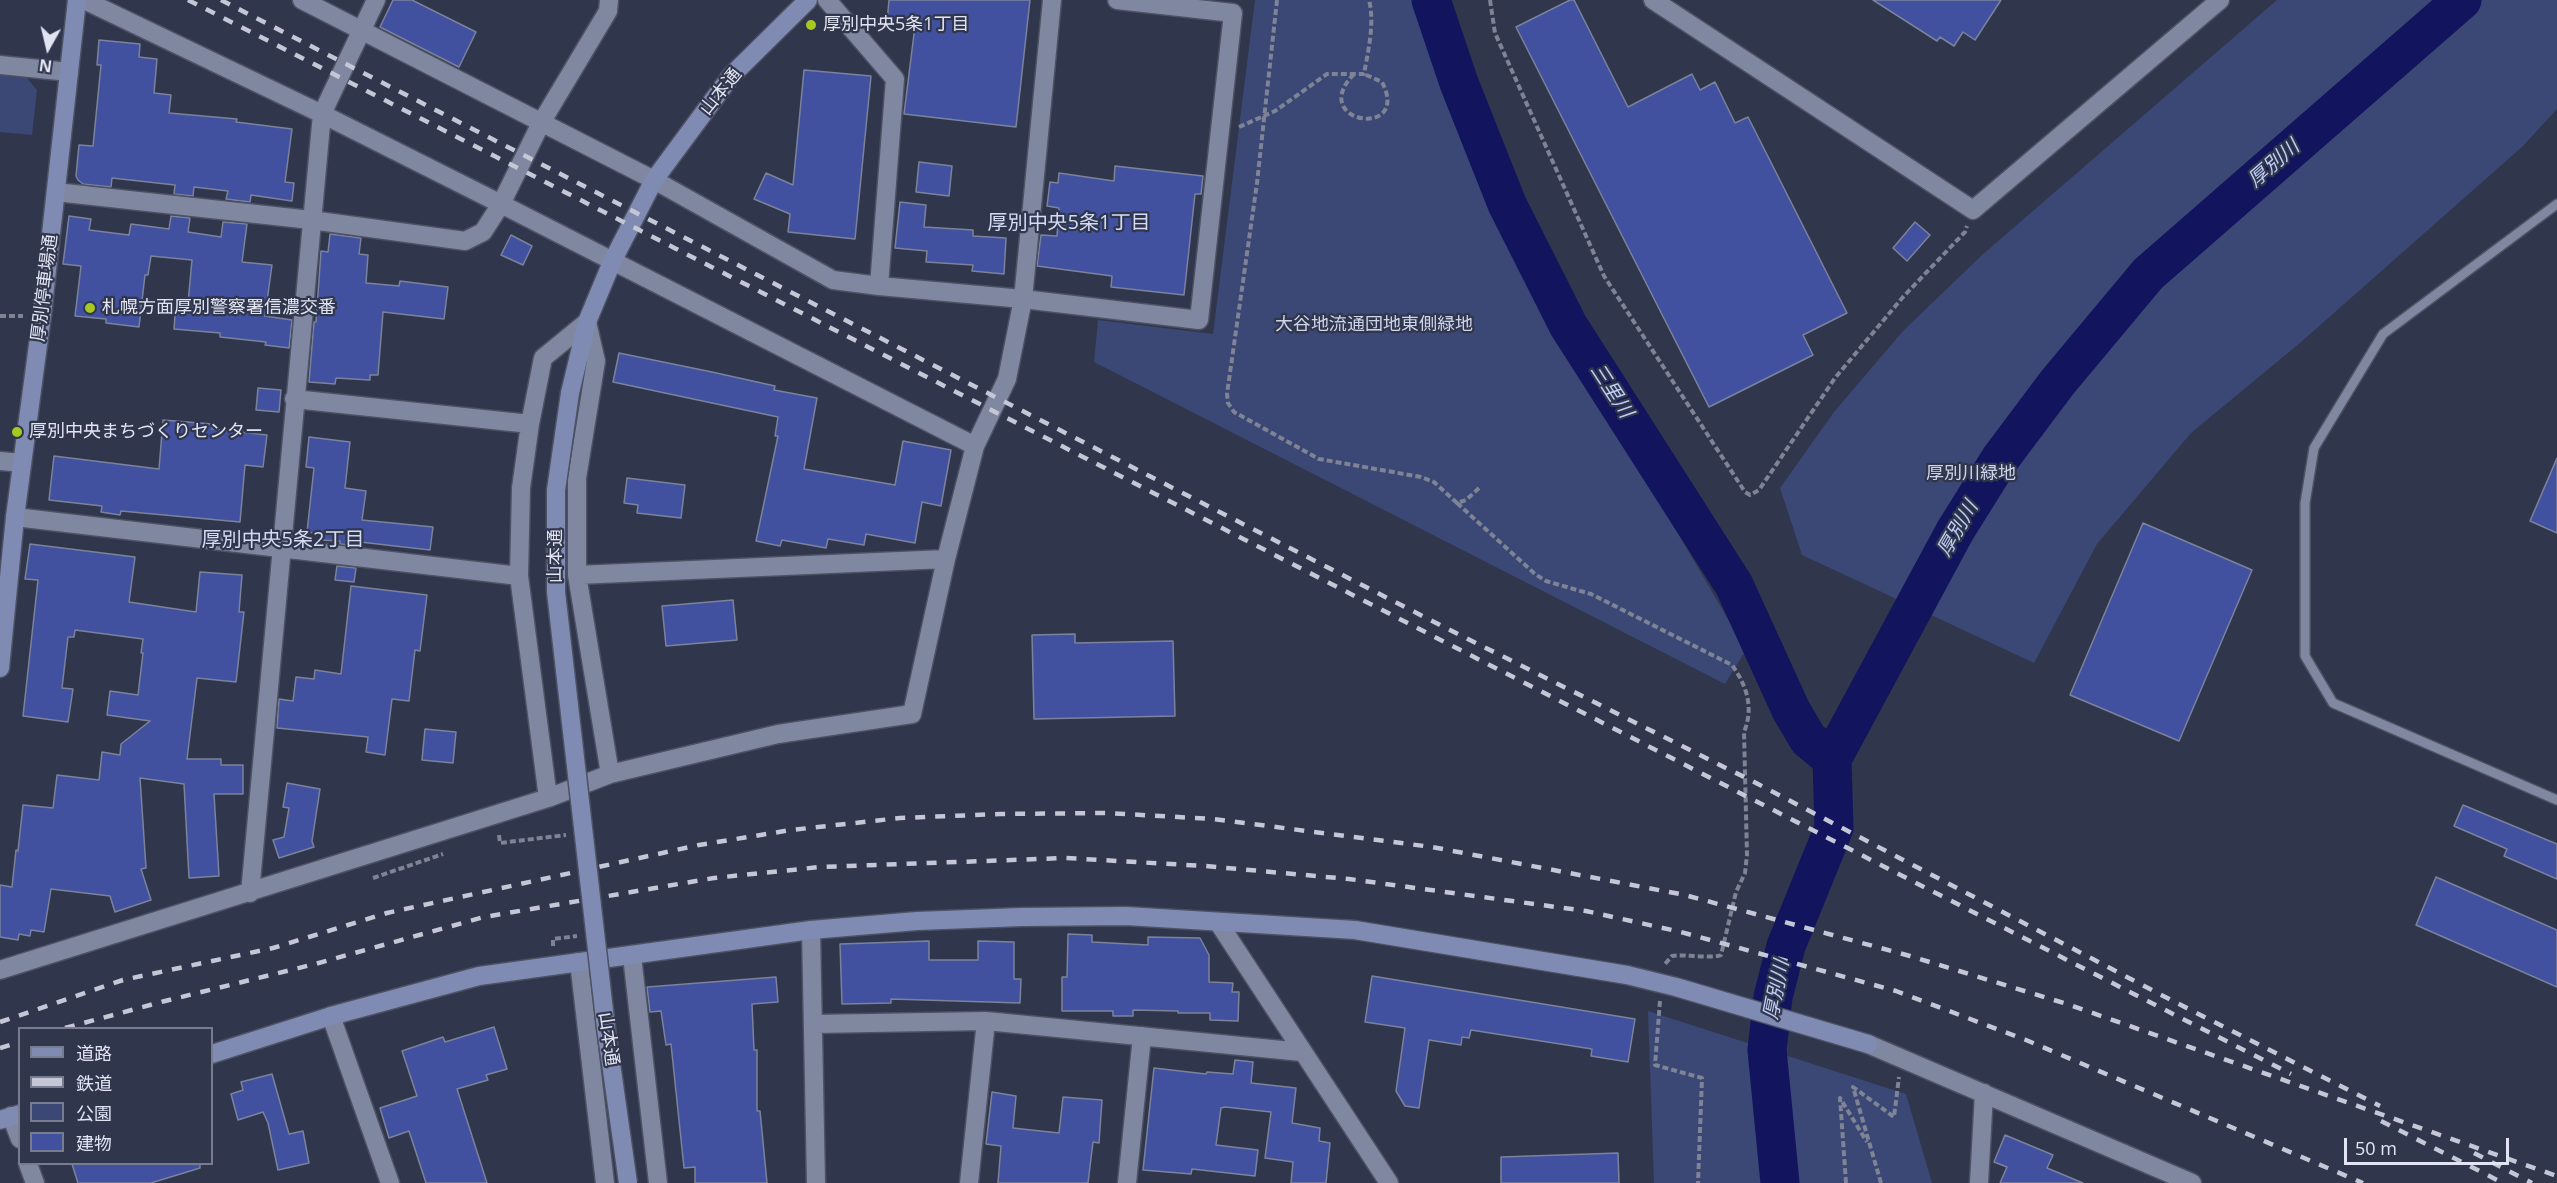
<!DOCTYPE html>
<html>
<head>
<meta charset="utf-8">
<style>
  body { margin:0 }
  #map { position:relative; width:2557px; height:1183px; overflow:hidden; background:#30364b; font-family:"Open Sans","Noto Sans JP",sans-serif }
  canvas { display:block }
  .legend { position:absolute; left:18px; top:1027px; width:195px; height:138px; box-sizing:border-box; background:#30364b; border:2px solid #777c8e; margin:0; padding:8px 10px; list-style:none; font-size:18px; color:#e1e5f3 }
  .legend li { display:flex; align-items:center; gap:12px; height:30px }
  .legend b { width:30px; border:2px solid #777c8e }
  .north { position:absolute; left:18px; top:18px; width:60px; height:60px; -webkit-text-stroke:4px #30364b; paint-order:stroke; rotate:188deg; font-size:16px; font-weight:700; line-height:24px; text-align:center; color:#e1e5f3 }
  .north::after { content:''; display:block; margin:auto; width:21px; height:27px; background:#e1e5f3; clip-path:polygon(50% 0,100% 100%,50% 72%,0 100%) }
  .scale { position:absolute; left:2344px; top:1138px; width:165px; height:27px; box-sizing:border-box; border:3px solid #e1e5f3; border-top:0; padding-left:8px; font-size:18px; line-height:21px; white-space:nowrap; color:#e1e5f3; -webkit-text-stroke:4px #30364b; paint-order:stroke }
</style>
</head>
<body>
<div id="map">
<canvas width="2557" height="1183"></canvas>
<ul class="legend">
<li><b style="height:8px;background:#808bb4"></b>道路</li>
<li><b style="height:8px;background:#c3c7d6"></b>鉄道</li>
<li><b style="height:16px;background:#3b4775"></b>公園</li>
<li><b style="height:16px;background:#41519f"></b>建物</li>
</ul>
<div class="north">N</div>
<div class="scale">50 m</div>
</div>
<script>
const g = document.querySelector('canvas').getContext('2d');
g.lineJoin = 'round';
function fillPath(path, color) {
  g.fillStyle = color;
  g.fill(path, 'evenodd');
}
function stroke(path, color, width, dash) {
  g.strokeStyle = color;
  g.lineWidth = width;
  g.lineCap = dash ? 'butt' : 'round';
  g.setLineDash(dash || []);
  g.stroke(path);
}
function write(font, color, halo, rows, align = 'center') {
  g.font = font + ' "Open Sans","Noto Sans JP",sans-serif';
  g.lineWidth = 4.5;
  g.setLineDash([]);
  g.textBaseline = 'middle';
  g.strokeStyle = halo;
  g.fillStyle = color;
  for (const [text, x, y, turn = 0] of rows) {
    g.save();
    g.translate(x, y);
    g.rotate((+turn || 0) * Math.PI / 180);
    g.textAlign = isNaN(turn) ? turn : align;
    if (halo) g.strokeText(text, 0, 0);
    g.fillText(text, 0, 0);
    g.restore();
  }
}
const green = new Path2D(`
  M1255 0H1416L1449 108 1511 247 1746 650 1725 684 1094 362 1098 320 1213 334Z
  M2277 0H2557V109L2523 146 2300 343 2191 433 2097 544 2034 663 1802 555 1780 488 1834 412 1903 331 1982 255Z
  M0 75 27 78 37 90 32 135 0 132Z
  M1648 1011 1906 1094 1932 1183H1654Z`);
const river = new Path2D(`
  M1431 0 1459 83 1507 204 1568 325 1734 585 1791 710 1808 739 1832 759
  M1780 1183 1767 1050 1773 997 1786 946 1834 828 1832 759 1955 531 2000 459 2057 383 2148 274 2462 0`);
const building = new Path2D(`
  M393 0H412L476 32 459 67 380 27Z
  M889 0H1030L1016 127 904 114 915 26 887 22Z
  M1570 0H1574L1628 107 1692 74 1700 90 1715 82 1735 123 1748 117 1847 313 1803 335 1813 355 1709 407 1516 27Z
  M1873 0H2001L1975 40 1963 32 1954 46 1940 37 1937 41Z
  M99 40 140 44 139 57 157 59 154 93 171 95 169 113 237 119 236 122 292 129 285 182 294 183 292 201 251 195 250 202 226 199 228 191 194 187 193 196 174 194 175 185 112 178 111 187 83 184 78 180 76 176 79 145 93 146 101 65H97Z
  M804 70 871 76 855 239 788 232 790 214 754 199 766 173 793 185Z
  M919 162 952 166 949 196 916 192Z
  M1115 166 1203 176 1201 194H1195L1184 295 1111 287 1112 276 1037 266 1041 235 1057 236 1059 208 1047 206 1050 182 1058 183 1059 173 1114 181Z
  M900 202 926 205 924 227 973 230V236L1006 238 1004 274 972 271 973 265 926 262 927 251 895 248Z
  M69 216 91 219 89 230 129 235 131 224 169 229 171 216 190 218 188 232 221 237 223 222 247 224 242 262 272 265 265 316 292 320 289 348 265 345 266 342 220 337V333L174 329 176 302 188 303 192 260 151 256 148 275H145L139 327 106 323V319L75 316 81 266 63 264Z
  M1915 222 1930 235 1907 261 1893 248Z
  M330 234 361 238 359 254 368 255 366 283 399 286 400 281 448 287 444 319 383 312 378 375H370V380L336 378 335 384 309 382 314 322H316L321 251 328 252Z
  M511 235 532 246 523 265 501 255Z
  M619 353 712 372 775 386 774 390 817 398 804 469 895 485 903 441 951 450 941 506 922 502 915 543 866 534 864 545 828 539 826 548 782 540 780 546 756 541 778 436H775L778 417 613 382Z
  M258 388 281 390 279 412 256 410Z
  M163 420 212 424V429L267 435 263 467 245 465 240 522 121 511 120 515 101 512 102 506 49 500 54 456 159 469Z
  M309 437 350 442 345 488 366 491 362 520 433 527 430 550 360 542 359 546 340 544V541L320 540 321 534 307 532 314 468 306 467Z
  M2557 458V533L2530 521Z
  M627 478 685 485 681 518 637 513 638 505 624 503Z
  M2143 523 2252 570 2179 741 2070 695Z
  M30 544 135 557 129 602 196 612 200 572 242 575 239 612H244L236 682 197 678 187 759H221V765H243V794H214L219 876 189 878 184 784 140 778 146 868 141 869 151 900 115 912 110 896 51 889 44 932 31 930 30 936 19 934 18 940 0 937V885L12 887 16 850 18 851 23 805 53 808 57 775 99 780 102 752 120 755 121 744 150 721 107 715 110 691 138 695 143 653H141L143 639 75 630 74 637H68L62 688 73 689 68 722 23 716 38 580 25 579Z
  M337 566 356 568 354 582 335 580Z
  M351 586 427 595 420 651 415 650 409 701 392 699 385 755 366 752 368 737 277 728 279 699 293 701 296 677 314 679 315 670 341 674Z
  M733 600 737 640 666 646 662 606Z
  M1075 634V643L1173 641 1175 716 1034 719 1032 635Z
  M425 729 456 732 453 763 422 760Z
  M287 783 320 789 312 841 314 847 279 858 273 840 284 837 289 808 283 807Z
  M2463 805 2557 844V879L2504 856 2507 849 2454 826Z
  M2436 877 2557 930V987L2416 925Z
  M1068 934 1092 935V942L1148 945V937L1200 938 1209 955V982L1233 983 1232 992H1239L1238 1021 1210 1020V1013H1178V1011L1133 1010V1016H1113V1011H1062V977H1067Z
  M929 941V960H978V941L1014 942V979H1021L1020 1003 891 999V1003L842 1004 840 944Z
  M1372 976 1635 1019 1628 1062 1591 1056 1592 1049 1471 1030 1469 1038 1462 1037 1461 1045 1429 1040 1419 1108 1405 1106 1396 1091 1405 1028 1365 1022Z
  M776 977 778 1002 752 1004 754 1050H757V1111H760L767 1183H695V1167L684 1168 671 1044 666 1045 661 1011 650 1012 647 987Z
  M494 1027 507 1069 486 1075 488 1080 457 1089 487 1183H426L409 1131 389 1138 380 1108 417 1096 402 1051 443 1037 445 1042Z
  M1235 1060 1253 1062 1251 1083 1296 1088 1292 1123 1320 1128 1319 1141 1330 1143 1326 1183H1291L1293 1162 1265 1158 1271 1112 1225 1107 1221 1108 1216 1145 1258 1150 1255 1176 1192 1169 1191 1174 1143 1170 1154 1068 1206 1074 1207 1072 1233 1074Z
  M272 1074 289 1134 303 1131 309 1163 278 1170 268 1123 263 1112 238 1120 231 1094 243 1090 241 1082Z
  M992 1092 1016 1096 1013 1128 1059 1133 1063 1097 1102 1100 1099 1143 1093 1142 1088 1183H998L1001 1146 986 1144Z
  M2005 1135 2053 1155 2047 1168 2083 1183H2000L2007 1167 1994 1162Z
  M1618 1153 1619 1183H1501V1157Z
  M72 1164H200V1168L151 1183H78Z`);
const path = new Path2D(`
  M1277 0 1257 183 1227 394 1228 403 1234 412 1319 459 1421 477 1434 482 1457 503 1466 500 1479 488
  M1490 0 1495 33 1604 276 1745 492 1750 495 1759 490 1835 378 1903 297 1965 232 1967 226
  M1354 74C1306 123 1412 140 1382 82L1364 74
  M1239 127 1275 111 1327 74H1364C1368 51 1375 24 1369 0
  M0 316H23
  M1457 503 1535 574 1546 581 1591 594 1732 665C1747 686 1754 708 1744 732L1747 855 1745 873 1736 892 1721 955C1713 959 1685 954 1672 956L1665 964
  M499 835 500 843 566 835
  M373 878 443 854
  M553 946V939L577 936
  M1660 1001 1655 1065 1702 1078 1698 1183
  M1846 1183 1840 1098 1867 1142
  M1881 1183 1853 1087 1894 1117 1899 1077`);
const lane = new Path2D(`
  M2557 204 2383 334 2314 448 2305 503V656L2333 703 2557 800`);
const street = new Path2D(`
  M84 0 322 114 501 204 975 446
  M302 0 654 180 833 280 879 286 1023 299 1199 320 1233 13 1117 0
  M827 0 895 79 879 286
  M1653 0 1973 210 2220 0
  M0 65 69 72
  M56 192 311 220 465 241 483 232 501 204 541 123 608 11 609 0
  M294 399 530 424
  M0 461 22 463
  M15 517 519 576
  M577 575 946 559
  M548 798 519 576 521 488 530 424 543 358 587 322 596 361 577 478V575L610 774
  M250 893 322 114 376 0
  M1218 922 1389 1183
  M811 930 816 1183
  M632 956 658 1183
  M579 962 605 1183
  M0 970 548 798 610 774 778 734 912 714 946 559 975 446 1007 379 1023 299 1052 0
  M331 1016 390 1183
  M814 1024 986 1021 1302 1052
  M1868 1044 2192 1183
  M11 1116 20 1139
  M28 1164 35 1183
  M969 1183 986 1021
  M1127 1183 1142 1036
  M1979 1183 1984 1093`);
const secondary = new Path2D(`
  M570 393 587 322 612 262 654 180 731 76 808 0
  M0 668 15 517 42 315 77 0
  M212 1054 331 1016 479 976 811 930 917 921 1022 917 1126 916 1355 930 1627 975 1676 987 1868 1044
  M0 1120 20 1114`);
const rail = new Path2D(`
  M188 0C890 357 1589 717 2291 1074
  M221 0 1442 626 1758 784 2171 1000 2380 1106
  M0 1022 123 980 273 948 387 913 699 845 791 830 900 818 1000 814 1107 813 1213 819 1432 847 1685 895 1910 956 2067 1004 2557 1176
  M65 1028 165 1001 315 964 484 917 714 878 820 867 1066 858 1205 866 1349 879 1586 911 1681 932 1896 991 2026 1040 2363 1183
  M0 1048 20 1042
  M2381 1121 2503 1183
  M2474 1153 2532 1183`);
const secondaryBridge = new Path2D(`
  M570 393 556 490V592L606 1028 628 1183`);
const markers = [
  [811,25,6,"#a5c823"],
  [90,308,6,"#a5c823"],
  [17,432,6,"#a5c823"]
];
const poiNames = [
  ["厚別中央5条1丁目",823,25],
  ["札幌方面厚別警察署信濃交番",102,308],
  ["厚別中央まちづくりセンター",29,432]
];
const streetNames = [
  ["山本通",721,92,-51],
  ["厚別停車場通",45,288,-83],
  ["山本通",556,556,-90],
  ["山本通",608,1039,82]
];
const parkNames = [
  ["大谷地流通団地東側緑地",1374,325],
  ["厚別川緑地",1971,474]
];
const waterNames = [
  ["厚別川",2274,164,-41],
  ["三里川",1611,391,57],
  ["厚別川",1958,529,-60],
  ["厚別川",1777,990,-79]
];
const neighbourhoodNames = [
  ["厚別中央5条1丁目",1069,223],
  ["厚別中央5条2丁目",283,540]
];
fillPath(green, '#3b4775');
stroke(river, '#12145e', 39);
fillPath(building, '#41519f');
stroke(building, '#7b839c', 1.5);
stroke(lane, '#4c5163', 12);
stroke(street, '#4c5163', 21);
stroke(secondary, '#4c5163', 21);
stroke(path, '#7e8395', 4, [6, 3]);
stroke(lane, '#8087a0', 9);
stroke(street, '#8087a0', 18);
stroke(secondary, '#808bb4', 18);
stroke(rail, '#c3c7d6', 4.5, [10, 10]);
stroke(secondaryBridge, '#4c5163', 21, []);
stroke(secondaryBridge, '#808bb4', 18);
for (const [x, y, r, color] of markers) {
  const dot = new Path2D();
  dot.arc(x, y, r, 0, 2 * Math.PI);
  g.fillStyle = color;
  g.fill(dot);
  stroke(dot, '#30364b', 2);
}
write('18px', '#e1e5f3', '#30364b', poiNames, 'left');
write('18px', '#e1e5f3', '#30364b', streetNames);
write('18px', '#ced5eb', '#30364b', parkNames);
write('italic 20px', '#bfcdf8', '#30364b', waterNames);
write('20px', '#d3dbf7', '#30364b', neighbourhoodNames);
</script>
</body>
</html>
